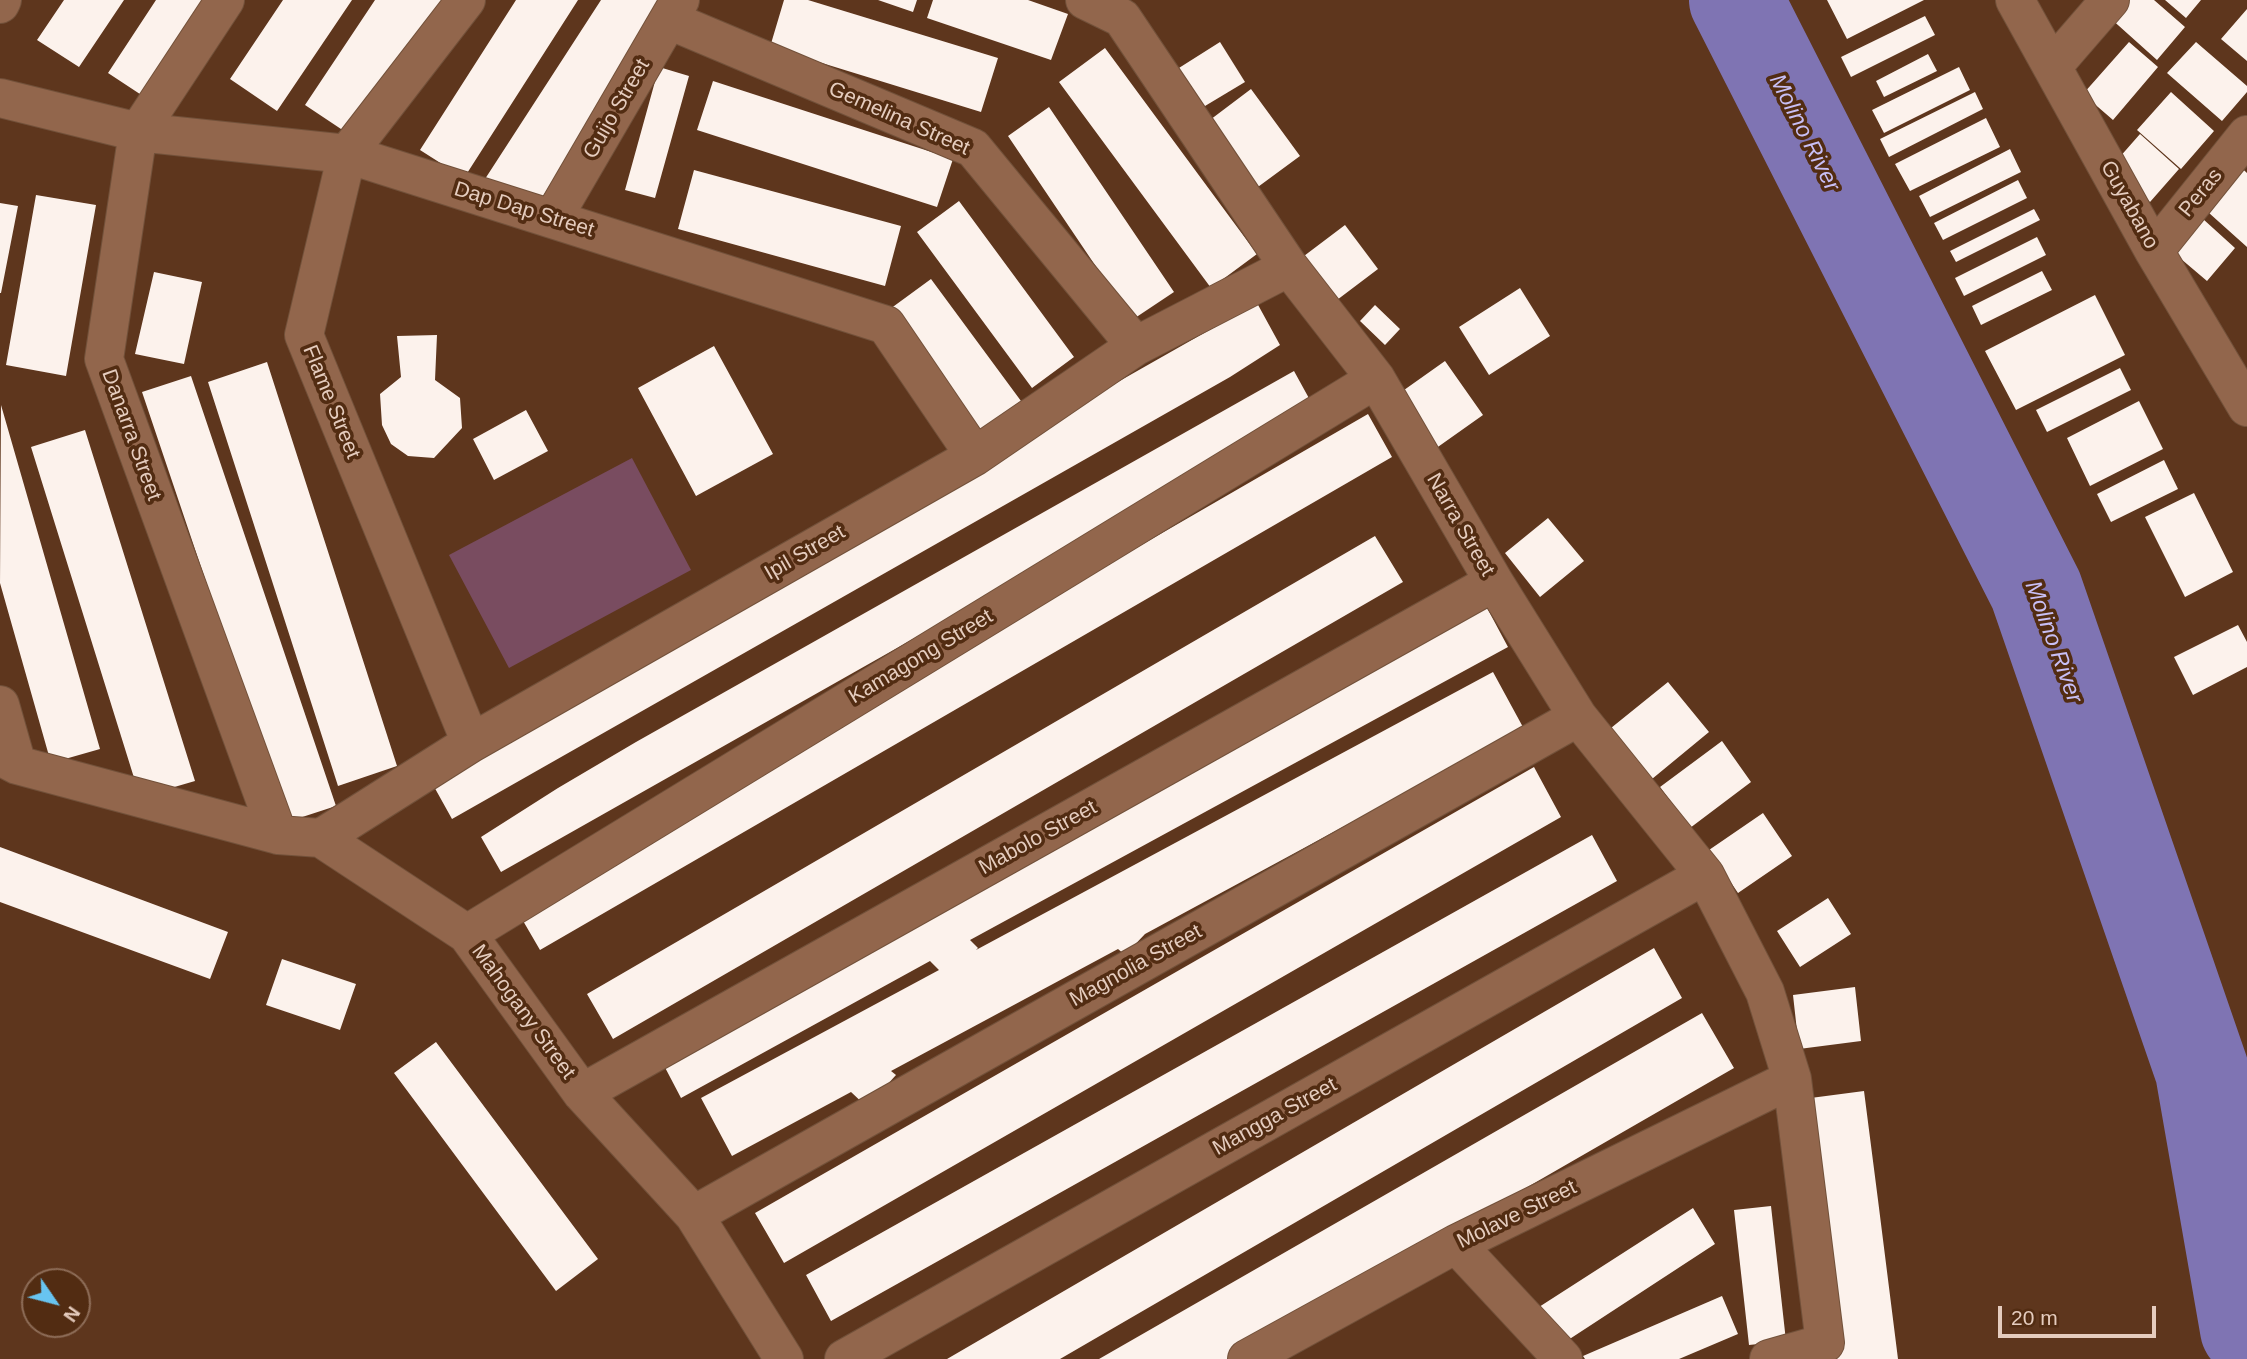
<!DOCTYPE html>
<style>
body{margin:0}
#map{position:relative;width:2247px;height:1359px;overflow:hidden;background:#5e361d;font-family:Helvetica,sans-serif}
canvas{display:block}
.north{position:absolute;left:21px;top:1268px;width:70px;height:70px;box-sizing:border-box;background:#522c12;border:2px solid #8d6c57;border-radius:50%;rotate:125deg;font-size:19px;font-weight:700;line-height:28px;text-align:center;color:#e5ccbe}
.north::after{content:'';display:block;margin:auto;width:24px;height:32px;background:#68c4f0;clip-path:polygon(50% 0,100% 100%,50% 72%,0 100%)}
.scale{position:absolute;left:1998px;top:1306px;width:158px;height:32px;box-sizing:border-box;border:4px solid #e5ccbe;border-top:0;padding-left:9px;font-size:21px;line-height:24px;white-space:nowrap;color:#e5ccbe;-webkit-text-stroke:5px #522c12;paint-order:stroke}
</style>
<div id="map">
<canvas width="2247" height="1359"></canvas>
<div class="north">N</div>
<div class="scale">20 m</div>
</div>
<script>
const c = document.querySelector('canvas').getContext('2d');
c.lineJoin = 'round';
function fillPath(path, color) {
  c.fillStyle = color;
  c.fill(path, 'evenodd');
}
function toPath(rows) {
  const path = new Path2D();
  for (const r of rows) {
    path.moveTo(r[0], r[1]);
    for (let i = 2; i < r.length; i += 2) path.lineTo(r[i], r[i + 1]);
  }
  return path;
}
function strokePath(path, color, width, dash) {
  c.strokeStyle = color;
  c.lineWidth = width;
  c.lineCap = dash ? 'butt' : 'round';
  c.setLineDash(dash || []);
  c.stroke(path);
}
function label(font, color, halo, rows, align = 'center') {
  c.font = font + ' Helvetica,sans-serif';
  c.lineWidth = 7;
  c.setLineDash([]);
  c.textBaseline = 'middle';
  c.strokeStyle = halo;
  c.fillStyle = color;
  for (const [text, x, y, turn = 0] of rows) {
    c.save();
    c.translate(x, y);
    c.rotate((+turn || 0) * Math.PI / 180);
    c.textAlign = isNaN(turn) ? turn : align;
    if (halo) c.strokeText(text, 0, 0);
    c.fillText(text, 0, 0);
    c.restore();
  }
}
fillPath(toPath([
 [632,458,691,570,509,668,449,555]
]), '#794c60');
strokePath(toPath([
 [1736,0,2036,590,2202,1071,2247,1329]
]), '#7f74b3', 94);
fillPath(toPath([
 [64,0,124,0,79,67,37,40],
 [156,0,216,0,149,100,108,73],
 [283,0,352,0,277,111,230,79],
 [375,0,448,0,356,139,305,105],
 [516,0,578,0,464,178,420,150],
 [601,0,670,0,534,210,485,179],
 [784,0,808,0,998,58,981,112,770,47],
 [878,0,917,0,913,12],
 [933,0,1028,0,1068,14,1051,60,927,18],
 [1827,0,1924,0,1847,39],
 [2123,0,2154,0,2185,27,2157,60,2109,17],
 [2165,0,2201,0,2186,18],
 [2247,9,2247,61,2221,39],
 [1925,16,1935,35,1851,77,1841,57],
 [1220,42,1245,82,1195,112,1171,73],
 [2129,42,2158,67,2113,120,2083,94],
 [2196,42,2247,86,2247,92,2222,121,2167,73],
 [1105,48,1257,254,1211,288,1059,82],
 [1928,54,1937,71,1884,97,1876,81],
 [659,67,689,76,655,198,625,190],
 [1959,67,1970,90,1884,133,1872,110],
 [713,81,953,159,937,207,697,130],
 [1251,89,1300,156,1247,195,1198,129],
 [1975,92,1983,109,1889,157,1880,139],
 [2171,92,2214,131,2181,169,2137,130],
 [1049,107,1174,292,1132,320,1008,136],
 [1986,118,2000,147,1910,191,1895,164],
 [2140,134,2179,169,2150,202,2111,167],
 [2010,149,2021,172,1930,217,1919,196],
 [2235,162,2247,173,2247,247,2199,204],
 [694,170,901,226,885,286,678,229],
 [2018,180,2027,198,1943,240,1934,223],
 [36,195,96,205,66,376,6,365],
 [959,201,1074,357,1032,388,917,232],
 [0,203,18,206,1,293,0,293],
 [2034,209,2040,220,1956,262,1950,251],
 [2203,219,2235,248,2207,281,2174,253],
 [1345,225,1378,269,1333,303,1300,259],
 [2037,237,2046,255,1964,296,1955,278],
 [2042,271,2052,290,1981,325,1972,306],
 [154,272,202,282,184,364,135,354],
 [931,279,1021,401,980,430,890,309],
 [1520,288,1550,336,1489,375,1459,327],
 [2095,295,2125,355,2016,410,1985,351],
 [1257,303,1280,345,1230,377,452,819,427,774],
 [1375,305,1400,329,1385,345,1360,321],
 [437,335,435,380,460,398,462,428,434,458,408,456,391,444,382,425,380,394,401,377,397,336],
 [714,346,773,454,696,496,638,388],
 [1445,361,1483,415,1435,449,1397,395],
 [267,362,397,766,338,786,208,382],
 [2120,368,2131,390,2047,432,2036,410],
 [1294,371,1316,411,501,872,481,837,558,788,636,742],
 [191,376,336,806,287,822,142,392],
 [2139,401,2163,449,2090,486,2067,438],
 [1,405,100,749,51,763,0,583],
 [526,410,548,451,494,480,473,439],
 [1368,414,1392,457,540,950,515,907],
 [85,430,195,781,140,797,31,447],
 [2164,460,2178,489,2111,522,2097,494],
 [2194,493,2233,572,2185,597,2145,517],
 [1548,518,1584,561,1540,597,1505,553],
 [1375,536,1403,582,613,1039,587,994],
 [1486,606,1508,647,970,940,978,948,976,950,1493,672,1524,729,1145,934,1125,955,1118,949,891,1071,896,1075,867,1107,851,1092,732,1156,701,1098,939,970,930,961,681,1098,659,1056],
 [2238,625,2247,642,2247,667,2193,695,2174,657],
 [1668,682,1709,732,1652,779,1611,728],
 [1722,741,1751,782,1690,828,1660,787],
 [1534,767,1561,817,784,1263,755,1213],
 [1763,813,1792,856,1738,893,1709,850],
 [1592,835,1617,881,831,1321,806,1275],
 [0,847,228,932,210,979,0,902],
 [1828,898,1851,934,1800,967,1777,931],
 [1654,948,1682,998,1060,1359,947,1359],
 [282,959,356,984,340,1030,266,1005],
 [1855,987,1861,1041,1799,1049,1793,995],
 [1702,1013,1734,1068,1255,1344,1228,1359,1099,1359],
 [436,1042,598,1259,556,1291,394,1073],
 [1864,1091,1878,1200,1898,1359,1837,1359,1803,1099],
 [1771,1206,1786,1341,1749,1345,1734,1210],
 [1693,1208,1715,1244,1562,1344,1539,1307],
 [1722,1296,1738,1334,1679,1359,1585,1359,1583,1356]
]), '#fcf2ec');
const street = toPath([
 [225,0,138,132,104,359,278,835],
 [466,0,347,154,304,335,471,743],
 [1085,0,1122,18,1289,267,1376,379,1494,582,1578,717,1705,875,1765,992,1792,1079,1825,1343,1769,1359],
 [2015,0,2154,251,2247,407],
 [0,4,2,0],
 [669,20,973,148,1136,346],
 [2052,67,2110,0],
 [0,98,138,132,347,154,886,325,975,456],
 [553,218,680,0],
 [2154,251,2247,135],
 [0,705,17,765],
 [0,756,17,765,278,835,321,838,467,934,582,1093,694,1215,784,1359],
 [321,838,471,743,975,456,1136,346,1289,267],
 [467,934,1376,379],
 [582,1093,1494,582],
 [694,1215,1578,717],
 [1456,1244,1563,1359],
 [844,1359,1705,875],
 [1247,1359,1456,1244,1792,1079]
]);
strokePath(street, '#72513a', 40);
strokePath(street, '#92664c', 38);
label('21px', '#e5ccbe', '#522c12', [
 ["Guijo Street",617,109,-60],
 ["Gemelina Street",899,119,24],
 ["Peras",2201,193,-51],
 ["Guyabano",2129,205,61],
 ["Dap Dap Street",524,210,17],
 ["Flame Street",331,402,68],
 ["Danarra Street",131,435,70],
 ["Narra Street",1460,525,60],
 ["Ipil Street",805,553,-30],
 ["Kamagong Street",921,657,-31],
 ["Mabolo Street",1038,838,-29],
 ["Magnolia Street",1136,966,-29],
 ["Mahogany Street",523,1012,54],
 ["Mangga Street",1275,1117,-29],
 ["Molave Street",1517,1215,-26]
]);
label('italic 23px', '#c8bff5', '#522c12', [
 ["Molino River",1804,133,63],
 ["Molino River",2053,642,70]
]);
</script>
